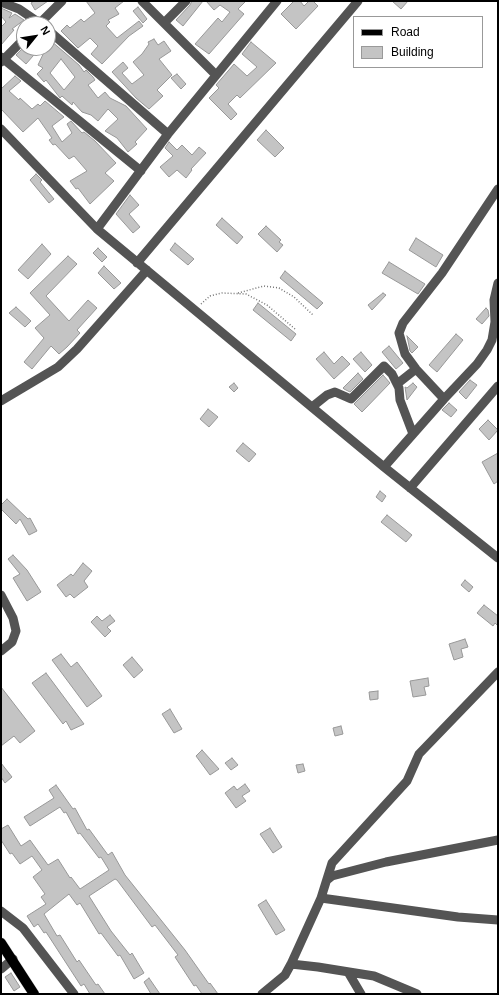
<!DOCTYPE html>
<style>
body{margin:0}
#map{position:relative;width:499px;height:995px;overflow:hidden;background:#fff;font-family:Arial,sans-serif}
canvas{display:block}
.frame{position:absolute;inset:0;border:2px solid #000;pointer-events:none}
.legend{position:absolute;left:353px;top:16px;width:130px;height:52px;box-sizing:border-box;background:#fff;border:1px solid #999;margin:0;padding:5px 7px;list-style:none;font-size:12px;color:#000}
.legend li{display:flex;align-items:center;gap:8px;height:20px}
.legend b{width:20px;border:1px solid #999}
.north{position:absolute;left:16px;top:16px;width:40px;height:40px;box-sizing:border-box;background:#fff;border:1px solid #999;border-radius:50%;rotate:60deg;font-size:11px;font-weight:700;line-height:16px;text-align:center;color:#000}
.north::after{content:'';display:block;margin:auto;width:14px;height:18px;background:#000;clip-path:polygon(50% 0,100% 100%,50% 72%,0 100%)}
</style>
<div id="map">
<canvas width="499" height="995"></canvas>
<div class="frame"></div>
<ul class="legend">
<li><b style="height:5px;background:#000"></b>Road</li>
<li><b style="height:11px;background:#c4c4c4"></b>Building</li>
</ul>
<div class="north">N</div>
</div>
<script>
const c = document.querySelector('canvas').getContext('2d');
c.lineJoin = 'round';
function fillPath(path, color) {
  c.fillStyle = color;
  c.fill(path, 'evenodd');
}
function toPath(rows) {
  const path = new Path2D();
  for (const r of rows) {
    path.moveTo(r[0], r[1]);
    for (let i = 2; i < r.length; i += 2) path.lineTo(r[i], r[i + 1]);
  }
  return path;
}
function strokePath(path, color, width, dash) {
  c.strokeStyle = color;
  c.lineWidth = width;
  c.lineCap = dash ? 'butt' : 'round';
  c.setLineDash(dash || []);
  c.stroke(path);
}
const building = toPath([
 [34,1,48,1,35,10,31,3,34,1],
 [86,1,124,1,115,8,119,14,108,20,110,22,106,26,117,38,139,21,143,26,129,36,102,64,91,54,98,46,90,38,78,48,61,31,67,25,70,28,81,19,84,22,95,13,86,1],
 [192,1,203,1,183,26,176,20,190,5,192,1],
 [206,1,246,1,238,9,244,14,209,54,195,44,218,18,222,22,230,12,220,5,214,10,206,1],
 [294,1,300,1,304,6,309,1,313,1,318,6,296,29,281,14,294,1],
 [392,1,408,1,401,9,392,1],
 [138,7,147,19,143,23,133,11,138,7],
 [1,8,12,13,9,18,15,14,24,20,12,29,14,30,1,45,1,27,6,22,1,16,1,8],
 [154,39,158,45,164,41,171,51,159,59,172,75,157,90,163,96,149,109,136,98,112,72,123,62,128,68,122,73,132,84,144,75,133,62,142,54,149,44,148,42,154,39],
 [50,40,79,65,84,72,86,70,93,77,95,80,88,85,98,98,105,92,110,98,126,106,147,129,135,142,137,144,128,152,117,138,105,131,118,119,108,109,98,121,91,115,82,112,73,102,72,105,62,96,60,98,46,80,44,82,37,74,43,68,38,65,46,48,48,48,50,40],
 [61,59,75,77,64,90,50,73,61,59],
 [251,42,276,63,240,98,237,95,228,104,237,114,231,120,209,98,219,88,216,85,234,64,247,76,257,67,242,54,251,42],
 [24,47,24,48,40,48,26,64,16,55,24,47],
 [177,74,186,84,181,89,171,78,177,74],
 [15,76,21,81,9,91,19,100,20,98,32,109,38,104,40,106,45,101,64,117,52,126,62,142,72,133,67,124,71,121,82,133,84,132,95,141,116,163,105,173,114,181,90,204,78,188,76,189,70,181,87,171,74,156,69,159,55,144,53,145,49,140,52,138,38,118,23,132,1,109,1,89,15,76],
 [266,130,284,148,275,157,257,140,266,130],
 [169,142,177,150,182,145,192,155,199,147,206,153,191,169,192,170,186,178,177,170,169,177,160,167,173,156,165,148,169,142],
 [36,174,42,180,40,182,54,199,49,203,30,180,36,174],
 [130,195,139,205,129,214,140,227,133,233,116,214,130,195],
 [222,218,243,237,237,244,216,225,222,218],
 [266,226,281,240,279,242,283,245,277,252,258,234,266,226],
 [416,238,443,255,436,267,409,250,416,238],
 [175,243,194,259,188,265,170,250,175,243],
 [42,244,51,254,28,279,18,270,42,244],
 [98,248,107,257,102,262,93,253,98,248],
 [68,256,77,264,46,296,69,321,88,300,97,308,77,330,80,333,67,347,59,354,51,346,32,369,24,362,44,338,35,328,50,315,30,293,68,256],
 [389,262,425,284,418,294,382,273,389,262],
 [104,266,121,283,114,289,98,273,104,266],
 [285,271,323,303,317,309,280,278,285,271],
 [383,293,386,295,372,310,368,305,383,293],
 [258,303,296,334,291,341,253,310,258,303],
 [16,307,31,321,25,327,9,313,16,307],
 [486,308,488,310,489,316,482,324,476,319,486,308],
 [456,334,463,340,437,372,429,365,456,334],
 [407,336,418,347,412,353,410,351,407,336],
 [389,346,403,363,396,369,382,352,389,346],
 [324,352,334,364,342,356,350,364,334,379,316,359,324,352],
 [361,352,372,365,365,372,353,359,361,352],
 [358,373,363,379,350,392,344,389,343,388,358,373],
 [383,375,390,383,362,412,354,404,383,375],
 [470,380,477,385,466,399,459,392,470,380],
 [234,383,238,388,234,392,229,387,234,383],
 [413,383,417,387,407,400,405,387,407,388,413,383],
 [449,403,457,410,451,417,442,410,449,403],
 [208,409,218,417,209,427,200,419,208,409],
 [488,420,498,430,489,440,479,429,488,420],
 [243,443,256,454,249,462,236,451,243,443],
 [498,453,498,481,494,484,482,462,498,453],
 [380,491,386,496,382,502,376,497,380,491],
 [7,499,28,519,30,518,37,531,29,535,20,519,16,524,1,509,1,505,7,499],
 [387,515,412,535,406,542,381,522,387,515],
 [13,555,27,570,41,592,27,601,13,578,20,574,8,559,13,555],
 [83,563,92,571,84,581,88,587,74,598,70,594,66,597,57,585,71,574,73,576,83,563],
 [465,580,473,587,469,592,461,585,465,580],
 [484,605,498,616,498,626,495,623,493,626,477,613,484,605],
 [110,615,115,621,107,627,111,631,105,637,91,622,97,616,102,621,110,615],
 [465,639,468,647,461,649,463,657,454,660,449,644,465,639],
 [61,654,71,667,77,662,102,696,87,707,52,660,61,654],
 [132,657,143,670,134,678,123,665,132,657],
 [46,673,84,724,71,730,66,721,63,724,32,683,46,673],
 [428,678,429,686,424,687,426,695,413,697,410,681,428,678],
 [1,687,35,731,20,743,14,736,1,746,1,687],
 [378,691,378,699,370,700,369,692,378,691],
 [170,709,182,729,174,733,162,714,170,709],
 [341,726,343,734,335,736,333,728,341,726],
 [202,750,219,769,210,775,196,756,202,750],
 [232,758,238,765,231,770,225,763,232,758],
 [1,763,12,777,5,783,1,777,1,763],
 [303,764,305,771,298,773,296,765,303,764],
 [245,784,250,791,242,796,246,801,236,808,225,793,234,786,237,790,245,784],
 [56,785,73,809,75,808,87,830,89,829,108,855,112,852,125,875,185,950,209,984,210,983,218,994,202,994,196,985,194,986,175,957,178,955,155,925,152,927,117,880,115,879,89,896,111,931,130,955,132,953,144,973,134,979,120,955,118,956,101,933,99,934,80,903,77,905,69,894,44,914,57,936,60,935,77,962,79,960,96,985,98,984,105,994,90,994,84,984,81,986,46,932,44,933,38,924,34,927,27,916,46,904,41,897,45,894,33,877,42,870,32,856,20,864,12,853,10,854,1,840,1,829,8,825,21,846,30,840,48,865,58,859,70,878,71,877,80,889,109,870,101,857,99,858,80,833,78,834,66,812,64,813,60,807,30,826,24,817,54,798,49,790,56,785],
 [270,828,282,847,273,853,260,834,270,828],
 [266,900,285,930,276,935,258,905,266,900],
 [11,973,20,987,14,991,5,977,11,973],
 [149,978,160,994,151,994,144,982,149,978]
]);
fillPath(building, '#c4c4c4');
strokePath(building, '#989898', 1);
const major = toPath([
 [1,943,34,994]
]);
strokePath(major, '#dbdbdb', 11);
strokePath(toPath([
 [238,293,264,286,279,288,294,297,313,315],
 [201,304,210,296,222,293,246,294,267,305,295,329]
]), '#767676', 1.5, [1, 2]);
strokePath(toPath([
 [142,1,216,75],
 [1,2,19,9,41,24],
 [164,23,186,1],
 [39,24,62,1],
 [48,30,168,134],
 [1,57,141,171],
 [1,62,24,39],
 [1,129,97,229,384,467,498,558],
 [97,229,168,134,277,1],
 [137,263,358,1],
 [397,384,416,369],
 [444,399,416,369,405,354,399,333,403,323,442,273,498,189],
 [1,401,58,367,77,349,147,270],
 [312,407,327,395,335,392,351,399,384,366,392,374,399,388,400,400,413,434],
 [384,467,444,399,477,364,487,350,492,340,495,322,494,300,498,283],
 [410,488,498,386],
 [1,595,13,618,16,631,12,642,1,651],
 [327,880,332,876,386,862,498,840],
 [321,898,458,917,498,920],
 [1,911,23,928,74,994],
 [291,964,318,967,374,976,417,994],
 [1,969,13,959],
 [348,972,361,994],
 [262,994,285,975,291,964,321,898,332,863,407,781,419,754,498,672]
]), '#545454', 9);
strokePath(major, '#000', 10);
</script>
